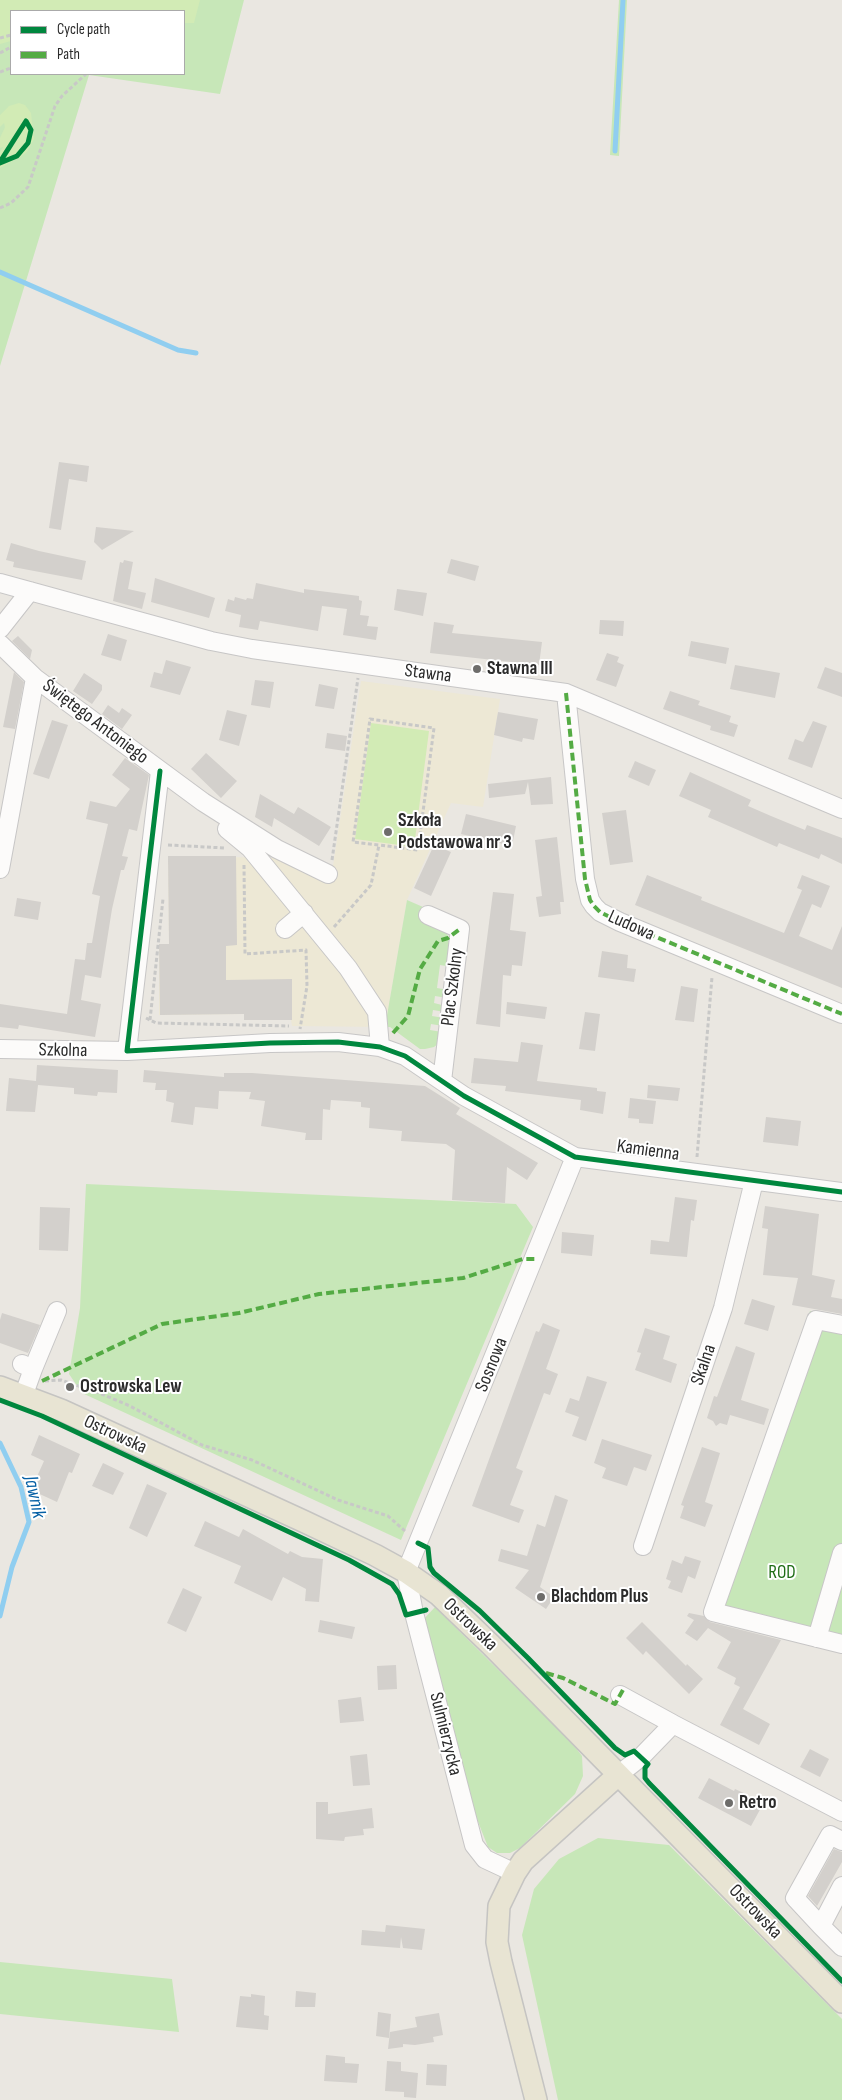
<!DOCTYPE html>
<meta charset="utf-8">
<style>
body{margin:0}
#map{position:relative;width:842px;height:2100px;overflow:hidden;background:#eae7e1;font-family:"Sofia Sans Condensed",sans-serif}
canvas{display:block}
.legend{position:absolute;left:10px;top:10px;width:175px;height:65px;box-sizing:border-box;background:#fff;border:1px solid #aaa;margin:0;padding:6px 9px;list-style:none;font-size:15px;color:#2b2b2b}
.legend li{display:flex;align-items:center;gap:10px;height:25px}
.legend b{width:25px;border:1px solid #aaa}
</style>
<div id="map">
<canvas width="842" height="2100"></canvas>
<ul class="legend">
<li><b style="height:6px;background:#00873e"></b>Cycle path</li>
<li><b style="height:6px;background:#54ab44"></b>Path</li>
</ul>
</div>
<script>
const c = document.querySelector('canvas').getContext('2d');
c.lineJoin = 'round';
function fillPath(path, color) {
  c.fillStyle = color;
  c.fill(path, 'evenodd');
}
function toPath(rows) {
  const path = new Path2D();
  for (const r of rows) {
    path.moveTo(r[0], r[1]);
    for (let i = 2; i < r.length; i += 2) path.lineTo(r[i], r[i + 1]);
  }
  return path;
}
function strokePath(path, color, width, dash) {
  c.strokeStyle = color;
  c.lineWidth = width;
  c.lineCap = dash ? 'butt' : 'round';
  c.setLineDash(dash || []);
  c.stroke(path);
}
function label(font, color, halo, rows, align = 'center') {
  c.font = font + ' "Sofia Sans Condensed",sans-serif';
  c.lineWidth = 4;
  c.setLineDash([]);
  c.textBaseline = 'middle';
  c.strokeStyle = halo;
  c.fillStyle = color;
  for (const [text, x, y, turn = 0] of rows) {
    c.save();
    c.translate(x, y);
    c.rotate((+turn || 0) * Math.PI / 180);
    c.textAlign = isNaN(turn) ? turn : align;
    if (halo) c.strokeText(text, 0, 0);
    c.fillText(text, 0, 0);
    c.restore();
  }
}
fillPath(toPath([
 [361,681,500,699,483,807,451,803,407,900,385,1027,292,1026,291,1020,244,1014,159,1015,159,944,169,944,168,856,279,858,327,881,333,866]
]), '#ede8d5');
fillPath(toPath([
 [0,0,244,0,220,94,89,75,0,366],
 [11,11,184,11,184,74,11,74],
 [619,0,627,0,619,156,610,155],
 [407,900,423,907,420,916,446,928,449,943,452,967,440,965,437,988,448,990,447,998,435,996,434,1003,446,1006,445,1012,433,1010,432,1016,444,1018,443,1026,431,1024,430,1030,442,1032,439,1043,434,1047,425,1049,420,1049,390,1027,385,1027],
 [86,1184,516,1204,533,1227,401,1540,82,1393,69,1374,80,1308],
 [810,1311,842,1318,842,1652,704,1615],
 [435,1607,572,1743,582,1756,583,1776,575,1794,520,1848,510,1853,497,1853,488,1847,473,1809,423,1620],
 [598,1838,669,1845,842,2019,842,2100,558,2100,522,1935,534,1889,559,1859],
 [0,1962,172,1979,179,2032,0,2014]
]), '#c7e7b8');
fillPath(toPath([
 [0,0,200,0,194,23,184,23,184,11,11,11,11,41,0,44],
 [19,103,25,105,31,113,34,139,27,152,20,157,0,168,0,152,3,147,0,148,0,138,5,127,4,123,0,127,0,115,9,106],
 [371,723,429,731,414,847,355,839]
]), '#d2ebb5');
strokePath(toPath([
 [615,151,623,0],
 [0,272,178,350,196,353],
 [0,1443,21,1487,29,1522,12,1567,0,1616]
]), '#90cef0', 5);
fillPath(toPath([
 [59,462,89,466,87,482,69,479,61,530,49,528],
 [96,527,134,531,102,550,94,542],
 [11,543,39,551,86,561,82,580,13,567,14,562,6,560],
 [451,559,479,566,475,581,447,573],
 [124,560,133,562,128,589,146,593,142,609,113,601,120,562,123,563],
 [155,578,215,598,209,618,151,602],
 [256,583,304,593,304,589,359,596,359,600,362,601,360,615,369,616,367,626,378,627,376,640,343,635,347,609,322,606,318,631,260,621,258,630,239,627,241,615,225,611,228,599,234,601,235,597,246,600,247,598,253,599],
 [397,589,427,593,423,616,394,610],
 [600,620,624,621,623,636,599,634],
 [434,622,454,625,452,633,542,642,539,665,430,653],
 [108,634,127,640,121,661,101,655],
 [18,636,32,650,30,659,12,641],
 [691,641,729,648,726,664,688,656],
 [607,653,619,657,617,662,624,665,616,687,596,680],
 [166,660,191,667,180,695,150,687,154,672,162,674],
 [735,665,780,673,775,698,730,689],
 [825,667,842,673,842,697,817,688],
 [14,672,24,682,15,729,3,727],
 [84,673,102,685,102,690,92,704,73,691],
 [255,680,274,682,270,708,251,705],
 [319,684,338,688,334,709,315,706],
 [670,691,700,701,698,705,731,716,729,722,738,725,734,737,710,730,711,726,663,709],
 [108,705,119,713,122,708,132,715,122,729,102,714],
 [227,710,247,715,239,746,219,740],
 [498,712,538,719,534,740,523,738,522,742,494,735],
 [52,720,68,725,49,779,33,774],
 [813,721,827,726,812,768,788,759,795,739,803,742],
 [327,733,347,736,345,751,325,748],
 [206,753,237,781,221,798,191,769],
 [125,758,149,775,137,831,129,829,122,856,128,857,124,870,121,870,112,909,101,978,85,975,81,1000,101,1004,95,1037,19,1025,18,1029,0,1027,0,1004,67,1014,75,959,85,960,87,943,92,943,100,896,92,894,108,824,86,819,90,801,116,807,130,789,112,775],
 [635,761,656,770,649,786,628,777],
 [690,772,751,800,748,806,771,816,805,830,807,825,842,838,842,864,821,854,819,859,779,843,777,847,708,817,711,810,679,796],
 [551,777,553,804,531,805,528,782,525,794,489,798,488,784],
 [260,794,294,814,298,807,331,827,319,846,274,818,272,827,255,817],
 [626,810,633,862,610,865,602,813],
 [466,814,516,826,512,846,461,834],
 [557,837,564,902,560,902,561,914,539,917,536,897,542,896,535,840],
 [434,845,451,852,431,896,414,888],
 [168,856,236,856,237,945,226,946,226,980,292,979,292,1020,244,1020,244,1014,160,1015,159,944,169,944],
 [647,875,702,897,701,900,784,933,802,890,797,888,802,875,830,886,821,908,812,904,799,936,832,950,842,926,842,988,635,905],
 [493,892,514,894,510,930,526,932,522,966,512,965,511,976,503,975,500,1027,476,1024],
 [17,898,41,902,38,920,14,916],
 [602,951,628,955,627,968,636,969,634,982,598,977],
 [681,986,698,989,694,1022,675,1020],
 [507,1002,547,1007,545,1019,506,1014],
 [585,1012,600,1014,595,1051,579,1049],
 [521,1042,543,1045,537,1081,597,1088,597,1091,606,1092,603,1114,580,1110,581,1100,505,1091,506,1086,471,1083,474,1058,518,1062],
 [37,1065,118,1070,117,1093,98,1092,97,1096,74,1094,74,1088,38,1085,35,1112,6,1111,9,1078,36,1081],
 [144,1070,224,1077,224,1073,252,1073,425,1086,460,1108,456,1114,538,1163,527,1180,507,1167,505,1203,452,1200,455,1150,446,1144,401,1141,402,1131,369,1128,370,1108,361,1107,361,1102,331,1100,330,1110,323,1109,322,1140,305,1140,306,1133,261,1126,265,1101,249,1099,251,1092,219,1091,218,1109,195,1107,193,1125,171,1122,174,1103,166,1101,167,1090,155,1090,156,1083,143,1082],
 [648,1085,680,1088,678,1101,647,1098],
 [630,1098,656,1101,653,1124,639,1123,639,1119,628,1118],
 [766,1117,801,1121,798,1146,763,1142],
 [675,1197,697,1200,694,1221,691,1220,687,1257,650,1254,651,1240,669,1242],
 [765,1206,819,1214,812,1275,835,1280,831,1297,842,1299,842,1314,792,1305,798,1278,763,1275,768,1229,762,1228],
 [40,1207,70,1208,68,1251,39,1250],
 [562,1232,594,1235,592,1256,561,1253],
 [752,1299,775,1306,768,1331,744,1324],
 [2,1313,40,1325,28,1353,0,1343,0,1320],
 [543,1323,560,1330,546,1369,558,1374,550,1395,544,1393,516,1468,523,1471,510,1505,524,1510,519,1523,472,1506,536,1331,539,1332],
 [645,1328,670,1336,663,1359,677,1364,671,1383,635,1370,641,1353,637,1352],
 [736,1346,755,1353,741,1400,769,1409,764,1425,730,1415,727,1425,720,1423,716,1426,713,1421,707,1418,714,1396,717,1397],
 [587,1376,607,1382,586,1441,572,1436,579,1417,565,1412,570,1398,579,1401],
 [39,1435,80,1454,72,1473,69,1472,57,1502,31,1490,44,1461,31,1455],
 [602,1439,652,1455,646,1471,634,1467,627,1486,602,1478,606,1468,594,1463],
 [702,1447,720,1453,705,1502,713,1505,705,1527,680,1518,684,1506,681,1505],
 [103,1463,124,1473,113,1495,92,1486],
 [147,1484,167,1493,147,1537,129,1528],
 [555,1495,568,1500,540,1587,554,1597,546,1609,515,1588,529,1570,498,1561,501,1549,527,1556,537,1524,545,1527],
 [205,1521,239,1537,243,1529,288,1554,290,1551,302,1557,323,1559,319,1602,305,1601,306,1589,283,1577,272,1601,234,1583,241,1566,194,1546],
 [685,1556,701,1561,695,1579,688,1576,682,1593,668,1588,671,1581,666,1579,672,1560,682,1564],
 [183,1588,202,1597,186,1632,167,1623],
 [689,1613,704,1616,710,1622,781,1640,743,1709,770,1724,759,1745,720,1725,740,1687,734,1684,736,1678,717,1668,731,1642,708,1628,697,1641,685,1633,694,1620,687,1616],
 [320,1620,355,1627,352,1639,318,1632],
 [642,1622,686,1666,687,1664,703,1679,689,1694,646,1651,643,1655,626,1638],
 [396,1665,397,1689,378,1690,377,1666],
 [361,1697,364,1721,340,1723,338,1700],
 [810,1749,829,1759,820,1777,800,1767],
 [367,1754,370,1785,353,1786,350,1756],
 [709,1778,734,1791,735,1789,746,1794,744,1797,762,1806,751,1826,698,1798],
 [316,1802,328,1802,328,1814,372,1808,374,1828,363,1829,364,1835,345,1837,344,1841,316,1839],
 [834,1849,842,1852,842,1862,817,1906,808,1896],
 [386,1925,425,1929,422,1950,403,1948,401,1937,400,1948,361,1945,362,1930,385,1932],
 [296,1991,316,1993,315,2007,295,2007],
 [251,1994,265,1996,264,2015,269,2016,268,2030,236,2027,240,1996,251,1997],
 [378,2012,391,2014,389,2038,376,2036],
 [439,2013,443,2035,433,2037,434,2042,415,2045,403,2044,403,2047,388,2049,390,2032,417,2027,415,2017],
 [326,2055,345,2057,345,2063,359,2064,357,2083,324,2081],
 [387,2061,401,2062,401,2071,418,2073,416,2098,404,2097,404,2092,385,2091],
 [427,2064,447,2065,446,2086,426,2085]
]), '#d3d0cc');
const minor = toPath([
 [0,583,211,641,252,649,566,693,842,809],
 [0,629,30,591],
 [0,644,35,678,203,802,277,849,328,874],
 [566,693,585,879,590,900,594,906,600,912,620,922,842,1014],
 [160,771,127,1051,270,1043,338,1042,380,1047,405,1056,464,1096,575,1157,842,1192],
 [227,829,250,848,348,968,377,1012,380,1047],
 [0,869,35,678],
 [428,915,460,929,442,1081],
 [285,929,304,913],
 [0,1049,127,1051],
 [842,1325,816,1320,713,1612,842,1644],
 [22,1364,33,1369,24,1394],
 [33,1369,57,1311],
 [643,1546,723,1308,754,1181],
 [817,1638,842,1553],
 [620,1695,673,1724],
 [618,1775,641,1757,673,1724,842,1812],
 [515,1873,485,1859,474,1845,414,1613,406,1572,575,1157],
 [842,1886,821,1926,842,1947],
 [821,1926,795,1898,830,1835,842,1841]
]);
const major = toPath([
 [0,1387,61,1410,303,1521,375,1555,406,1572,439,1595,491,1645,842,2002],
 [536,2100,501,1962,497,1942,499,1906,515,1873,523,1861,618,1775]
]);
strokePath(minor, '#c7c6c6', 20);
strokePath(major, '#c5c4c2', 24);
strokePath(toPath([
 [0,38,11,35],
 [0,53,11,47],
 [0,72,11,68],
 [0,208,11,203,28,187,55,106,62,96,86,74],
 [168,845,225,848],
 [332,860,358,678],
 [244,865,245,954,306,950,307,986,300,1029],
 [334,927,371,885,379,845,353,842,370,719,434,728,418,850,379,845],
 [146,1018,156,1023,289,1026],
 [150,1020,163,899],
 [697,1157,712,977],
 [45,1381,61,1380,99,1393,130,1406,202,1445,252,1460,338,1500,388,1516,405,1531]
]), '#c8c8c7', 3, [4, 2.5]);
strokePath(minor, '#fcfbfa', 18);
strokePath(major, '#e8e4d3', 21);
strokePath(toPath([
 [566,693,585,879,590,900,594,906,600,912,620,922,842,1014],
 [393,1033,408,1016,420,969,438,941,448,938,460,929],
 [42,1381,162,1324,239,1313,319,1294,463,1278,523,1259,535,1259],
 [546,1673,563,1678,615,1704,624,1688]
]), '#54ab44', 4, [8, 4]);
strokePath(toPath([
 [0,162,26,121,31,130,28,143,17,156,0,163],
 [160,771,127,1051,270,1043,338,1042,380,1047,405,1056,464,1096,575,1157,842,1192],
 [0,1400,42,1416,349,1560,392,1584,399,1594,406,1615,426,1610],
 [418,1543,428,1548,430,1567,434,1573,480,1611,528,1658,615,1748,625,1755,634,1751,648,1764,645,1768,645,1778,649,1783,842,1981]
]), '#00873e', 5);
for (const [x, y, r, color] of [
 [477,669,5,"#6e6d6b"],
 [388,832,5,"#6e6d6b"],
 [70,1387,5,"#6e6d6b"],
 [541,1597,5,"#6e6d6b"],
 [729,1803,5,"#6e6d6b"]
]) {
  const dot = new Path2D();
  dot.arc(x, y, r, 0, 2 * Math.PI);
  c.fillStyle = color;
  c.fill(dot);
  strokePath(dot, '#fff', 2);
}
label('bold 19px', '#2b2b2b', '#fff', [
 ["Stawna III",487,669],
 ["Szkoła",398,821],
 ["Podstawowa nr 3",398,843],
 ["Ostrowska Lew",80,1387],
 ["Blachdom Plus",551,1597],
 ["Retro",739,1803]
], 'left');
label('19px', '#2b2b2b', '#fff', [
 ["Stawna",428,674,7],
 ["Świętego Antoniego",95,722,37],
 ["Ludowa",631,926,24],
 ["Plac Szkolny",453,987,-83],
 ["Szkolna",63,1051,1],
 ["Kamienna",648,1151,8],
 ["Sosnowa",492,1365,-68],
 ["Skalna",704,1365,-71],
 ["Ostrowska",115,1435,25],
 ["Ostrowska",470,1625,44],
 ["Sulmierzycka",445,1734,76],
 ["Ostrowska",755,1912,46]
]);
label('19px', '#206d16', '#fff', [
 ["ROD",782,1573]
]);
label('italic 20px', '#0660a5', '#fff', [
 ["Jawnik",34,1497,78]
]);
</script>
